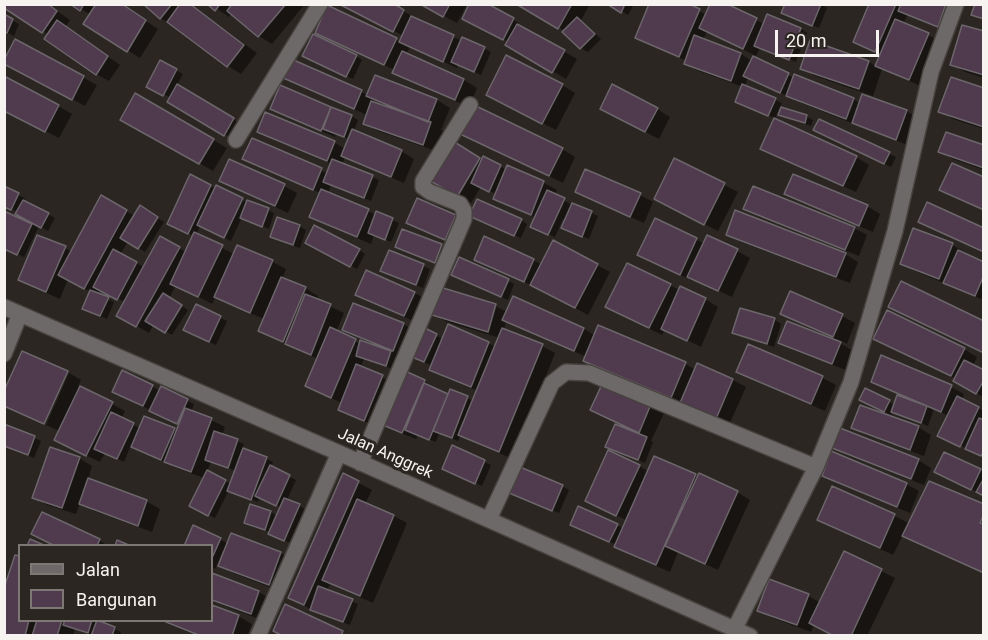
<!DOCTYPE html>
<style>
body{margin:0}
#map{position:relative;width:988px;height:640px;overflow:hidden;background:#2b2622;font-family:Roboto,sans-serif}
canvas{display:block}
.frame{position:absolute;inset:0;border:6px solid #f7f3f0;pointer-events:none}
.legend{position:absolute;left:18px;top:544px;width:195px;height:78px;box-sizing:border-box;background:#2b2622;border:2px solid #7d7874;margin:0;padding:8px 10px;list-style:none;font-size:18px;color:#f7f3f0}
.legend li{display:flex;align-items:center;gap:12px;height:30px}
.legend b{width:30px;border:2px solid #7d7874}
.scale{position:absolute;left:775px;top:30px;width:104px;height:27px;box-sizing:border-box;border:3px solid #f7f3f0;border-top:0;padding-left:8px;font-size:18px;line-height:21px;white-space:nowrap;color:#f7f3f0;-webkit-text-stroke:4px #2b2622;paint-order:stroke}
</style>
<div id="map">
<canvas width="988" height="640"></canvas>
<div class="frame"></div>
<ul class="legend">
<li><b style="height:8px;background:#6c6968"></b>Jalan</li>
<li><b style="height:16px;background:#4f3a4e"></b>Bangunan</li>
</ul>
<div class="scale">20 m</div>
</div>
<script>
const c = document.querySelector('canvas').getContext('2d');
c.lineJoin = 'round';
function fillPath(path, color) {
  c.fillStyle = color;
  c.fill(path, 'evenodd');
}
function toPath(rows) {
  const path = new Path2D();
  for (const r of rows) {
    path.moveTo(r[0], r[1]);
    for (let i = 2; i < r.length; i += 2) path.lineTo(r[i], r[i + 1]);
  }
  return path;
}
function strokePath(path, color, width, dash) {
  c.strokeStyle = color;
  c.lineWidth = width;
  c.lineCap = dash ? 'butt' : 'round';
  c.setLineDash(dash || []);
  c.stroke(path);
}
function label(font, color, halo, rows, align = 'center') {
  c.font = font + ' Roboto,sans-serif';
  c.lineWidth = 6;
  c.setLineDash([]);
  c.textBaseline = 'middle';
  c.strokeStyle = halo;
  c.fillStyle = color;
  for (const [text, x, y, turn = 0] of rows) {
    c.save();
    c.translate(x, y);
    c.rotate((+turn || 0) * Math.PI / 180);
    c.textAlign = isNaN(turn) ? turn : align;
    if (halo) c.strokeText(text, 0, 0);
    c.fillText(text, 0, 0);
    c.restore();
  }
}
fillPath(toPath([
 [47,4,70,20,65,27,120,65,109,81,96,74,49,35,4,6],
 [73,4,120,4,158,29,140,58,127,50,91,15],
 [145,4,189,4,257,53,241,74,228,66,168,21,167,22,160,18],
 [210,4,305,4,272,44,259,36,232,13,229,17],
 [341,4,391,4,417,19,416,20,462,41,484,48,491,52,481,75,458,64,457,68,410,46,406,55,464,80,477,88,469,107,407,80,394,72,395,70,330,40,328,7,401,42,404,36],
 [422,4,467,4,457,23],
 [484,4,519,23,509,42,464,18],
 [519,4,590,4,581,20,601,39,588,52,581,48,565,31],
 [610,4,634,4,628,15],
 [686,4,707,15,724,4,764,24,801,29,807,33,796,62,760,48,756,56,707,31,703,40,741,54,752,61,753,58,794,78,853,99,860,103,906,111,920,119,910,146,801,103,748,77,745,86,782,103,775,118,743,105,743,87,699,71,686,64,687,61,650,45,637,37],
 [786,4,821,4,827,8,819,28,790,16],
 [870,4,963,4,951,33,908,14,903,24,928,35,942,42,923,87,882,69,873,96,815,76,802,68,811,42,869,62,877,67,882,55,855,42],
 [4,16,19,24,14,36,4,31],
 [984,33,984,78,965,72,952,64],
 [16,41,97,85,85,106,18,70],
 [565,52,577,59,566,79,554,72],
 [356,56,362,60,353,79,311,59],
 [290,60,368,95,376,77,437,100,450,108,441,130,443,131,436,151,378,131,364,124,367,115,296,84,283,76],
 [374,100,386,106,373,103],
 [160,62,183,74,177,85,246,127,238,142,169,101,171,98,148,86],
 [562,85,575,93,556,130,501,102],
 [280,87,351,116,358,120,354,131,401,151,414,159,404,183,356,163,345,156,342,165,379,180,371,201,331,185,328,193,376,215,377,213,399,223,391,242,374,235,371,244,324,224,311,216,321,193,257,166,244,159,321,170,328,174,332,164,272,139,259,131,334,142,345,149,349,139,336,134,335,137,285,116,271,108],
 [984,90,984,129,953,119,940,111],
 [135,95,227,148,213,171,122,119],
 [58,106,72,114,59,138,4,110],
 [657,109,670,117,659,139,615,116],
 [780,115,806,116,813,120,811,126,787,118],
 [775,118,775,120,856,157,869,165,856,192,775,155,762,148],
 [820,120,896,157,891,167,822,134],
 [462,134,562,149,575,157,563,183,475,141],
 [453,143,482,160,483,158,507,170,508,167,544,183,557,190,555,195,570,204,598,216,589,239,569,231,566,220,563,219,555,237,539,230,536,218,508,206,495,199,496,194,481,187,471,203,431,179],
 [984,147,984,170,953,159,940,152],
 [675,160,738,192,718,231,669,206],
 [586,171,640,195,653,202,644,223,590,199,576,192],
 [191,177,216,189,217,187,248,203,268,210,274,213,269,229,242,217,231,241,200,226,196,235,234,254,238,247,273,262,286,269,282,279,305,288,318,296,317,300,344,313,336,332,361,344,362,339,344,330,403,324,419,333,421,328,443,339,488,343,496,347,500,338,447,322,433,314,495,306,507,312,514,298,584,329,596,336,685,364,696,370,733,380,746,387,729,425,685,404,598,368,585,360,587,357,517,327,506,320,504,330,542,346,555,353,513,459,473,442,461,435,458,441,439,433,436,442,418,435,416,439,393,430,380,422,378,427,353,417,339,409,342,403,320,393,306,385,318,359,273,338,260,331,264,319,229,304,216,296,212,304,176,285,169,298,188,310,172,335,154,324,149,333,118,315,125,302,101,290,98,295,114,302,107,319,91,312,91,292,68,279,60,299,33,287,19,279,65,248,72,252,102,198,135,216,140,207,164,222,145,252,128,241,120,255,144,267,160,238,186,252,194,236,175,227],
 [398,353,407,357,408,354,432,366,431,369,444,377,478,391,474,401,451,391,449,396,437,391,438,389,424,381,396,385,382,377,360,368,364,359,393,369],
 [221,180,284,186,297,193,288,213,234,188],
 [4,188,25,198,24,201,55,218,48,231,39,226,24,257,4,248,29,224,30,221,18,212,4,206],
 [786,194,867,206,880,214,873,232,799,201],
 [418,199,462,220,452,242,414,226],
 [745,209,854,228,867,235,859,256,759,216],
 [478,219,521,220,527,224,521,238],
 [656,220,705,244,737,251,750,258,732,297,694,279,693,281,653,262],
 [299,226,306,230,300,248,278,240],
 [728,234,845,254,858,262,850,283,741,242],
 [952,245,965,252,964,255,984,264,984,294,981,299,915,271,902,264],
 [313,246,359,250,365,254,357,269],
 [441,246,448,249,442,265,404,250],
 [389,252,430,269,423,288,388,274],
 [533,260,542,265,597,265,610,272,588,315,546,292,489,266],
 [367,272,415,293,428,300,418,323,370,302,357,294],
 [459,278,508,281,514,284,508,300],
 [670,285,679,290,705,299,718,307,701,347,665,329,662,335,620,314],
 [197,306,227,321,216,345,192,334],
 [741,309,775,320,781,324,774,347,741,336,734,333],
 [782,314,842,316,855,323,847,344,841,341,840,343,853,351,846,370,793,350,780,342,831,340,832,337,795,321],
 [749,346,823,378,836,385,825,411,751,379,738,372],
 [888,346,964,349,977,357,973,366,984,372,983,397,955,381,956,379],
 [69,373,81,380,78,386,125,411,121,419,140,428,174,429,178,431,180,425,120,395,152,386,160,391,162,388,194,404,191,412,211,420,225,427,222,435,244,444,242,450,267,459,273,462,271,467,296,480,287,500,305,509,291,543,276,537,271,532,253,527,246,523,251,506,271,512,277,516,281,507,260,497,258,502,229,490,215,518,197,509,204,478,179,469,131,445,124,462,105,453,100,462,69,447,59,431,46,425],
 [211,461,236,471,231,484,207,472],
 [872,381,951,387,964,394,962,400,984,411,984,415,981,420,984,421,984,456,946,439,949,416,934,409,928,426,893,411,891,415,868,403,866,390,895,405,899,394],
 [651,406,664,413,651,441,653,442,645,463,614,450,636,434,637,432,605,417],
 [4,425,41,441,34,458,4,446],
 [918,427,931,435,924,456,866,435,853,428],
 [452,447,491,465,482,486,450,472],
 [834,447,918,460,931,468,924,485,847,455],
 [944,454,984,472,984,495,942,476],
 [79,458,92,466,88,480,146,501,160,509,152,532,94,511,80,503,76,514,47,505,34,497],
 [639,466,649,472,695,476,737,492,750,500,718,570,678,552,670,572,629,554,616,547,617,545,578,528,617,525,624,529,628,521,587,501],
 [343,475,372,490,365,504,394,516,407,523,373,603,330,584,327,591,358,604,350,625,318,613,289,597],
 [823,476,906,484,919,491,910,513,837,483],
 [562,486,569,490,559,513,518,496],
 [833,488,895,516,910,524,984,505,984,573,923,546,903,535,893,555,832,527,819,519],
 [232,535,281,553,294,561,282,592,233,573,220,565,226,551,223,550,215,569,212,568,212,546,220,539,228,544],
 [99,540,108,546,55,546],
 [845,553,895,578,867,636,835,636,814,624,811,632,773,618,759,610,808,596,821,603],
 [212,575,259,592,272,600,264,621,212,601],
 [212,606,238,616,252,624,247,636,198,636,158,620,212,620],
 [20,620,100,620,99,622,121,632,120,636,92,636,75,629,73,636,4,636]
]), '#0007');
const building = toPath([
 [4,4,48,4,57,11,42,33,4,8,4,4],
 [70,4,84,4,80,11,70,4],
 [96,4,122,4,146,20,127,52,83,24,96,4],
 [143,4,172,4,160,19,143,4],
 [180,4,190,4,244,45,227,67,167,22,180,4],
 [207,4,220,4,215,11,207,4],
 [232,4,286,4,258,37,227,11,232,4],
 [339,4,394,4,404,10,393,32,339,4],
 [420,4,450,4,443,17,420,4],
 [469,4,488,4,514,18,503,40,462,19,469,4],
 [516,4,572,4,558,29,516,4],
 [607,4,625,4,621,13,607,4],
 [649,4,689,4,700,9,679,57,635,38,649,4],
 [710,4,727,4,757,18,743,49,699,28,710,4],
 [785,4,821,4,812,26,781,13,785,4],
 [869,4,896,4,875,52,853,42,869,4],
 [901,4,946,4,938,27,898,11,901,4],
 [975,4,984,4,984,19,971,15,975,4],
 [327,5,397,38,384,65,315,33,327,5],
 [4,14,13,19,7,33,4,32,4,14],
 [767,14,801,28,789,60,754,46,767,14],
 [411,16,454,35,443,62,399,42,411,16],
 [577,17,595,34,580,49,562,32,577,17],
 [895,19,929,33,909,80,875,66,895,19],
 [57,20,108,56,96,75,44,39,57,20],
 [517,24,565,50,552,73,505,45,517,24],
 [962,25,984,31,984,75,950,65,962,25],
 [313,34,357,55,346,77,302,56,313,34],
 [694,35,741,53,731,81,684,64,694,35],
 [462,37,485,47,474,72,451,62,462,37],
 [15,39,84,76,72,100,4,64,4,60,15,39],
 [810,40,869,61,859,89,800,69,810,40],
 [402,51,464,79,455,100,392,73,402,51],
 [506,55,563,84,542,124,486,95,506,55],
 [753,56,789,73,780,93,743,76,753,56],
 [289,58,362,90,354,109,281,77,289,58],
 [160,60,177,69,163,96,146,87,160,60],
 [794,74,854,98,846,119,786,96,794,74],
 [375,75,437,99,428,122,366,96,375,75],
 [4,76,59,105,45,132,4,111,4,76],
 [951,77,984,88,984,127,938,112,951,77],
 [177,84,234,118,224,136,167,102,177,84],
 [612,84,658,108,645,132,600,109,612,84],
 [742,84,776,98,768,116,735,102,742,84],
 [280,85,331,107,321,131,270,109,280,85],
 [135,93,214,139,199,164,120,120,135,93],
 [862,94,907,110,896,140,852,123,862,94],
 [371,101,431,122,423,145,363,124,371,101],
 [474,105,563,148,549,176,460,134,474,105],
 [331,107,352,115,344,137,323,129,331,107],
 [781,107,807,115,805,123,778,115,781,107],
 [265,112,335,141,327,161,257,132,265,112],
 [774,118,857,156,843,186,760,149,774,118],
 [819,119,890,152,884,164,813,130,819,119],
 [352,129,402,150,391,177,341,156,352,129],
 [946,132,984,145,984,168,938,152,946,132],
 [252,138,322,168,313,190,242,159,252,138],
 [453,141,480,158,457,197,429,180,453,141],
 [483,156,501,165,489,192,471,183,483,156],
 [674,158,725,183,704,225,654,199,674,158],
 [229,159,285,184,275,206,219,181,229,159],
 [332,159,373,175,364,198,323,182,332,159],
 [952,163,984,177,984,210,939,190,952,163],
 [507,165,544,181,531,215,493,199,507,165],
 [585,169,641,193,630,217,575,192,585,169],
 [190,174,211,185,188,234,167,224,190,174],
 [793,174,868,205,859,226,784,194,793,174],
 [216,185,243,198,224,238,197,225,216,185],
 [4,186,19,193,11,210,4,207,4,186],
 [753,186,855,227,845,250,743,209,753,186],
 [321,189,369,209,357,237,309,217,321,189],
 [547,190,565,198,548,235,530,227,547,190],
 [101,195,127,210,84,289,58,275,101,195],
 [417,198,456,215,445,240,406,223,417,198],
 [477,199,522,219,514,236,469,216,477,199],
 [23,200,49,213,41,228,15,214,23,200],
 [247,200,269,208,262,227,240,218,247,200],
 [927,202,984,228,984,252,918,222,927,202],
 [572,203,592,211,582,237,561,228,572,203],
 [140,205,158,217,138,249,120,238,140,205],
 [735,210,846,253,836,277,726,235,735,210],
 [4,211,32,224,17,255,4,249,4,211],
 [376,211,393,218,385,240,368,233,376,211],
 [277,217,300,225,293,245,270,237,277,217],
 [655,218,697,238,680,275,637,255,655,218],
 [314,225,360,249,350,267,305,243,314,225],
 [913,228,953,243,939,279,900,264,913,228],
 [402,229,442,244,435,263,395,247,402,229],
 [194,232,223,245,198,297,170,284,194,232],
 [37,235,66,246,46,292,18,280,37,235],
 [707,235,738,249,718,291,687,277,707,235],
 [160,236,180,247,136,327,116,316,160,236],
 [484,236,534,259,524,282,474,260,484,236],
 [553,240,598,264,575,308,530,285,553,240],
 [237,245,273,260,250,313,214,297,237,245],
 [113,249,137,262,117,300,93,287,113,249],
 [389,250,424,264,416,285,380,271,389,250],
 [958,250,984,262,984,275,975,296,943,283,958,250],
 [459,257,509,279,501,297,451,275,459,257],
 [627,263,671,284,649,328,605,307,627,263],
 [366,270,415,292,404,316,355,295,366,270],
 [281,277,306,287,283,342,258,331,281,277],
 [901,281,984,321,984,353,888,307,901,281],
 [680,286,706,298,687,341,661,329,680,286],
 [440,287,496,304,488,332,432,315,440,287],
 [90,290,109,297,100,316,82,309,90,290],
 [790,291,843,314,833,337,780,314,790,291],
 [163,293,182,305,165,333,145,321,163,293],
 [305,294,331,304,311,355,285,344,305,294],
 [513,296,584,328,574,351,502,320,513,296],
 [353,303,404,323,393,351,342,330,353,303],
 [196,304,221,316,209,342,183,330,196,304],
 [740,308,775,318,767,344,732,333,740,308],
 [887,310,965,348,951,376,873,339,887,310],
 [787,321,841,342,832,364,778,343,787,321],
 [448,324,489,342,471,387,429,370,448,324],
 [598,325,686,362,671,398,583,361,598,325],
 [421,326,437,334,424,362,407,355,421,326],
 [330,327,356,339,331,398,305,386,330,327],
 [502,328,543,344,499,452,458,435,502,328],
 [360,340,391,351,386,366,356,356,360,340],
 [748,344,823,376,811,404,736,372,748,344],
 [22,351,68,371,44,424,4,406,4,391,22,351],
 [881,355,952,385,941,412,871,382,881,355],
 [964,360,984,370,984,380,976,394,953,381,964,360],
 [697,363,733,379,716,419,680,403,697,363],
 [356,364,383,375,364,421,338,410,356,364],
 [401,369,425,380,402,433,378,423,401,369],
 [122,370,153,385,143,406,112,392,122,370],
 [603,382,651,404,639,433,590,410,603,382],
 [424,383,448,394,429,440,405,430,424,383],
 [80,386,113,402,86,456,54,440,80,386],
 [161,386,188,399,177,424,149,411,161,386],
 [865,388,890,400,884,412,859,400,865,388],
 [450,389,468,396,452,438,433,431,450,389],
 [897,395,927,406,921,423,891,412,897,395],
 [957,396,979,407,960,447,937,436,957,396],
 [860,405,919,426,910,450,851,428,860,405],
 [185,408,212,418,191,472,164,462,185,408],
 [111,412,134,423,117,459,94,449,111,412],
 [144,416,175,428,161,460,131,447,144,416],
 [979,418,984,420,984,451,981,456,965,449,979,418],
 [4,424,35,436,28,455,4,446,4,424],
 [615,424,647,437,638,460,605,447,615,424],
 [840,428,919,459,911,479,832,448,840,428],
 [214,431,238,439,228,468,205,460,214,431],
 [452,445,485,460,475,484,442,469,452,445],
 [50,447,80,457,62,508,32,498,50,447],
 [243,448,267,457,251,500,227,491,243,448],
 [608,450,640,465,616,516,585,501,608,450],
 [831,451,907,483,897,507,822,476,831,451],
 [944,452,981,469,971,490,934,472,944,452],
 [654,456,696,474,656,565,614,547,654,456],
 [270,465,290,475,276,506,255,496,270,465],
 [520,467,563,485,552,511,509,493,520,467],
 [207,470,226,480,208,516,189,506,207,470],
 [343,473,359,481,304,605,288,598,343,473],
 [699,473,738,491,705,564,665,546,699,473],
 [88,478,147,500,138,526,79,504,88,478],
 [984,478,984,496,976,492,984,478],
 [929,481,984,504,984,514,980,523,984,524,984,573,902,536,929,481],
 [832,486,895,514,880,548,817,520,832,486],
 [284,498,300,504,284,541,268,534,284,498],
 [357,499,394,515,360,596,322,580,357,499],
 [250,504,271,511,265,530,244,523,250,504],
 [578,506,618,524,609,542,570,525,578,506],
 [42,512,100,539,97,546,55,546,31,534,42,512],
 [193,525,221,538,212,558,212,546,184,546,193,525],
 [231,533,281,552,269,585,218,566,231,533],
 [30,539,46,546,27,546,30,539],
 [117,540,131,546,115,546,117,540],
 [844,551,882,569,851,636,834,636,809,623,844,551],
 [15,555,20,556,20,620,29,620,25,636,4,636,4,588,15,555],
 [212,573,259,591,251,614,212,600,212,573],
 [769,579,809,594,797,625,757,611,769,579],
 [318,586,353,599,343,622,310,610,318,586],
 [285,604,343,631,341,636,283,636,273,631,285,604],
 [212,605,239,615,232,636,201,636,161,620,212,620,212,605],
 [37,620,62,620,57,636,32,636,37,620],
 [65,620,92,620,88,633,63,625,65,620],
 [97,620,115,627,112,636,91,636,97,620]
]);
fillPath(building, '#4f3a4e');
strokePath(building, '#6c666b', 1.5);
const minor = toPath([
 [236,140,320,4],
 [4,307,339,453,750,636],
 [4,354,20,314],
 [360,463,464,219,464,211,460,204,430,192,423,187,423,181,470,105],
 [489,519,552,383,566,372,589,373,816,467],
 [735,628,816,467,851,382,895,231,931,72,956,4],
 [258,636,339,453]
]);
strokePath(minor, '#48433f', 18);
strokePath(minor, '#6c6968', 15);
label('16px', '#f7f3f0', '#2b2622', [
 ["Jalan Anggrek",385,454,24]
]);
</script>
